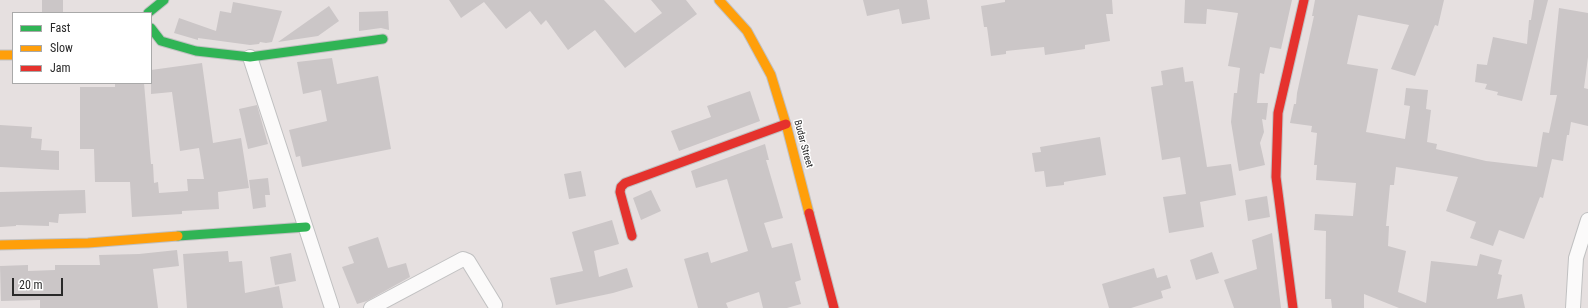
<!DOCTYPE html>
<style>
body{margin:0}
#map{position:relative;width:1588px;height:308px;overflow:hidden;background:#e6e0e0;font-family:"Roboto Condensed",sans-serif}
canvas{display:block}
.legend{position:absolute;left:12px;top:12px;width:140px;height:72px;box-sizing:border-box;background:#fff;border:1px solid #a9a9a9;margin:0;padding:5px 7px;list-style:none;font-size:12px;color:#292929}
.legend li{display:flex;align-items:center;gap:8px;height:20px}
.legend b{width:20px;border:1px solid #a9a9a9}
.scale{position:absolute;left:12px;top:278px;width:51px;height:18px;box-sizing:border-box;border:2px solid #292929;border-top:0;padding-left:5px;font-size:12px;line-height:14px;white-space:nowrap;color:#292929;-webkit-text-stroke:3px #fff;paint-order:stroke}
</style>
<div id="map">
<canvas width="1588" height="308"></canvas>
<ul class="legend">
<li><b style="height:5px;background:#30b455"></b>Fast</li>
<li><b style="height:5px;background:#ff9f0a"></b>Slow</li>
<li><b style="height:5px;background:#e5322d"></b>Jam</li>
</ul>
<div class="scale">20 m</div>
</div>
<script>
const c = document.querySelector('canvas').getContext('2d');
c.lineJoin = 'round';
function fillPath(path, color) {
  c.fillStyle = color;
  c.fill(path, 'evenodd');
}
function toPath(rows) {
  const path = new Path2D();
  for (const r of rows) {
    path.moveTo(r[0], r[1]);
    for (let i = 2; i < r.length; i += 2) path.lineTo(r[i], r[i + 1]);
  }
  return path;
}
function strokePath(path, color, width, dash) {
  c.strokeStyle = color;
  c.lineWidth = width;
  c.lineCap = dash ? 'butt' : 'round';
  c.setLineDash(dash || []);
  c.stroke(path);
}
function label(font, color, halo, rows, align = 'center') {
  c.font = font + ' "Roboto Condensed",sans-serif';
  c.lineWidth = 3;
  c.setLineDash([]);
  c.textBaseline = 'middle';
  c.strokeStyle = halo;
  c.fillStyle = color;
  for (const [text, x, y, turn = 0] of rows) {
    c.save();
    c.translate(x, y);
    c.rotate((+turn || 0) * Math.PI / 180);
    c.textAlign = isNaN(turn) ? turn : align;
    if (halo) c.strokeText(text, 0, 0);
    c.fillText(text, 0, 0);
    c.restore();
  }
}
fillPath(toPath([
 [42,0,63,0,63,13,42,13],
 [449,0,604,0,635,33,662,13,651,0,686,0,697,14,625,68,595,30,568,50,546,20,541,25,530,11,506,29,484,2,461,18],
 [863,0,927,0,930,19,902,24,899,9,867,16],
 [1005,0,1112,0,1113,14,1106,14,1110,41,1085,45,1085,49,1045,55,1044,47,1006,51,1006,54,991,56,987,27,984,27,981,6,1005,2],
 [1185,0,1292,0,1281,49,1270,47,1264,74,1260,73,1257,103,1268,103,1266,120,1262,119,1264,132,1260,143,1265,165,1239,171,1231,122,1234,93,1237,93,1240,68,1228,66,1238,13,1207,9,1206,24,1184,23],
 [1315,0,1444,0,1438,26,1435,25,1415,76,1391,69,1409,25,1358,15,1347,64,1378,69,1366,132,1405,139,1410,106,1404,105,1406,88,1428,90,1426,109,1431,110,1427,142,1437,144,1436,149,1486,161,1537,167,1543,132,1549,133,1557,95,1550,95,1559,8,1588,13,1588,57,1584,88,1588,89,1588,126,1571,122,1569,135,1567,135,1563,161,1552,159,1543,198,1540,197,1524,239,1499,230,1493,246,1470,238,1476,222,1446,211,1458,177,1396,167,1394,185,1390,185,1386,226,1389,226,1388,246,1406,251,1398,292,1426,303,1431,261,1477,266,1480,254,1502,260,1498,274,1502,275,1497,299,1522,294,1525,308,1399,308,1364,294,1364,308,1332,308,1331,299,1325,299,1326,231,1314,230,1315,214,1353,216,1356,183,1316,180,1317,165,1314,165,1317,133,1311,132,1312,126,1290,123,1294,104,1296,104,1297,93,1314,16,1312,16],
 [1534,0,1548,0,1522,101,1497,95,1498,92,1485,89,1487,84,1475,82,1477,64,1487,65,1493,37,1527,44,1529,20,1531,20],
 [233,2,282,11,272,42,266,43,260,42,259,44,250,45,198,38,198,40,174,33,179,18,216,31,220,11,231,13],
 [329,6,339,21,318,36,278,42],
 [388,11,389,30,381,28,359,31,359,12],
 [332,58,337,84,378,76,391,149,302,167,300,156,296,157,289,130,327,121,321,90,303,94,297,62],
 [202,63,213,143,241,138,249,188,218,192,219,209,182,211,182,214,132,217,130,182,95,182,94,149,80,149,80,87,115,87,115,83,144,83,151,164,153,164,154,183,158,182,159,193,188,191,187,179,204,179,199,148,180,151,172,92,151,94,151,70],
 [1183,67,1185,82,1193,81,1207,167,1231,164,1236,195,1200,202,1204,227,1169,233,1163,197,1186,194,1180,157,1162,160,1151,87,1163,85,1161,71],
 [750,91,760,121,679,151,671,131,711,117,707,106],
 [257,105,268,144,248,149,239,109],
 [0,125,32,127,31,138,42,139,41,150,59,151,59,170,0,167],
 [1100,137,1106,175,1064,182,1064,185,1046,187,1044,171,1035,172,1032,153,1041,152,1040,147],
 [765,144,769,160,766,160,783,218,764,223,772,248,792,243,801,280,795,282,801,304,787,308,763,308,759,292,726,303,728,308,698,308,684,259,708,252,711,263,748,251,727,179,696,188,691,171],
 [581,171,586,196,569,199,564,174],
 [268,178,270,195,265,195,266,207,253,209,249,180],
 [85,190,86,213,59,214,58,223,49,222,49,226,16,225,16,226,0,227,0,192],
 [651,190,661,211,641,220,633,198],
 [1267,196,1270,217,1248,221,1245,200],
 [612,220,619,244,594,251,599,277,627,268,633,287,613,293,556,305,550,278,583,271,572,232],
 [1272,233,1281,308,1234,308,1224,280,1257,269,1252,240],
 [378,237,388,268,406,263,410,277,367,301,357,304,342,267,354,263,348,247],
 [177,250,179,266,153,269,158,308,40,308,40,300,1,301,0,266,28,265,28,271,55,270,55,265,100,265,99,255,139,254],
 [228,251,229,262,242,261,245,293,279,286,283,308,187,308,183,254],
 [1212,252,1219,273,1196,280,1190,260],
 [291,253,296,281,275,285,270,257],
 [1154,268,1157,278,1167,275,1171,288,1161,291,1163,298,1131,308,1109,308,1102,284]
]), '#cbc6c7');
const street = toPath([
 [250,57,332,308],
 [371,308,463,259,468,261,495,305],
 [1573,308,1576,258,1588,220]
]);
const fast = toPath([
 [148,13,164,0],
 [151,28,161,41,196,51,250,57,383,39],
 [178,236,306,227]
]);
const slow = toPath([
 [719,0,747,31,771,75,786,124,809,213],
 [0,55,13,55],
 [0,245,88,243,178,236]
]);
const jam = toPath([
 [809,213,834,308],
 [632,236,620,192,621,187,625,183,786,124],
 [1293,308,1276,177,1278,113,1304,0]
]);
strokePath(street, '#c0c0c1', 16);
strokePath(fast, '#c0c0c1', 11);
strokePath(slow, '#c0c0c1', 11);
strokePath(jam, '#c0c0c1', 11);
strokePath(street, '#fbfafa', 14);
strokePath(fast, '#30b455', 9);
strokePath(slow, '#ff9f0a', 9);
strokePath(jam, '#e5322d', 9);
label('10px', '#292929', '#fff', [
 ["Budar Street",803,144,75]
]);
</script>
